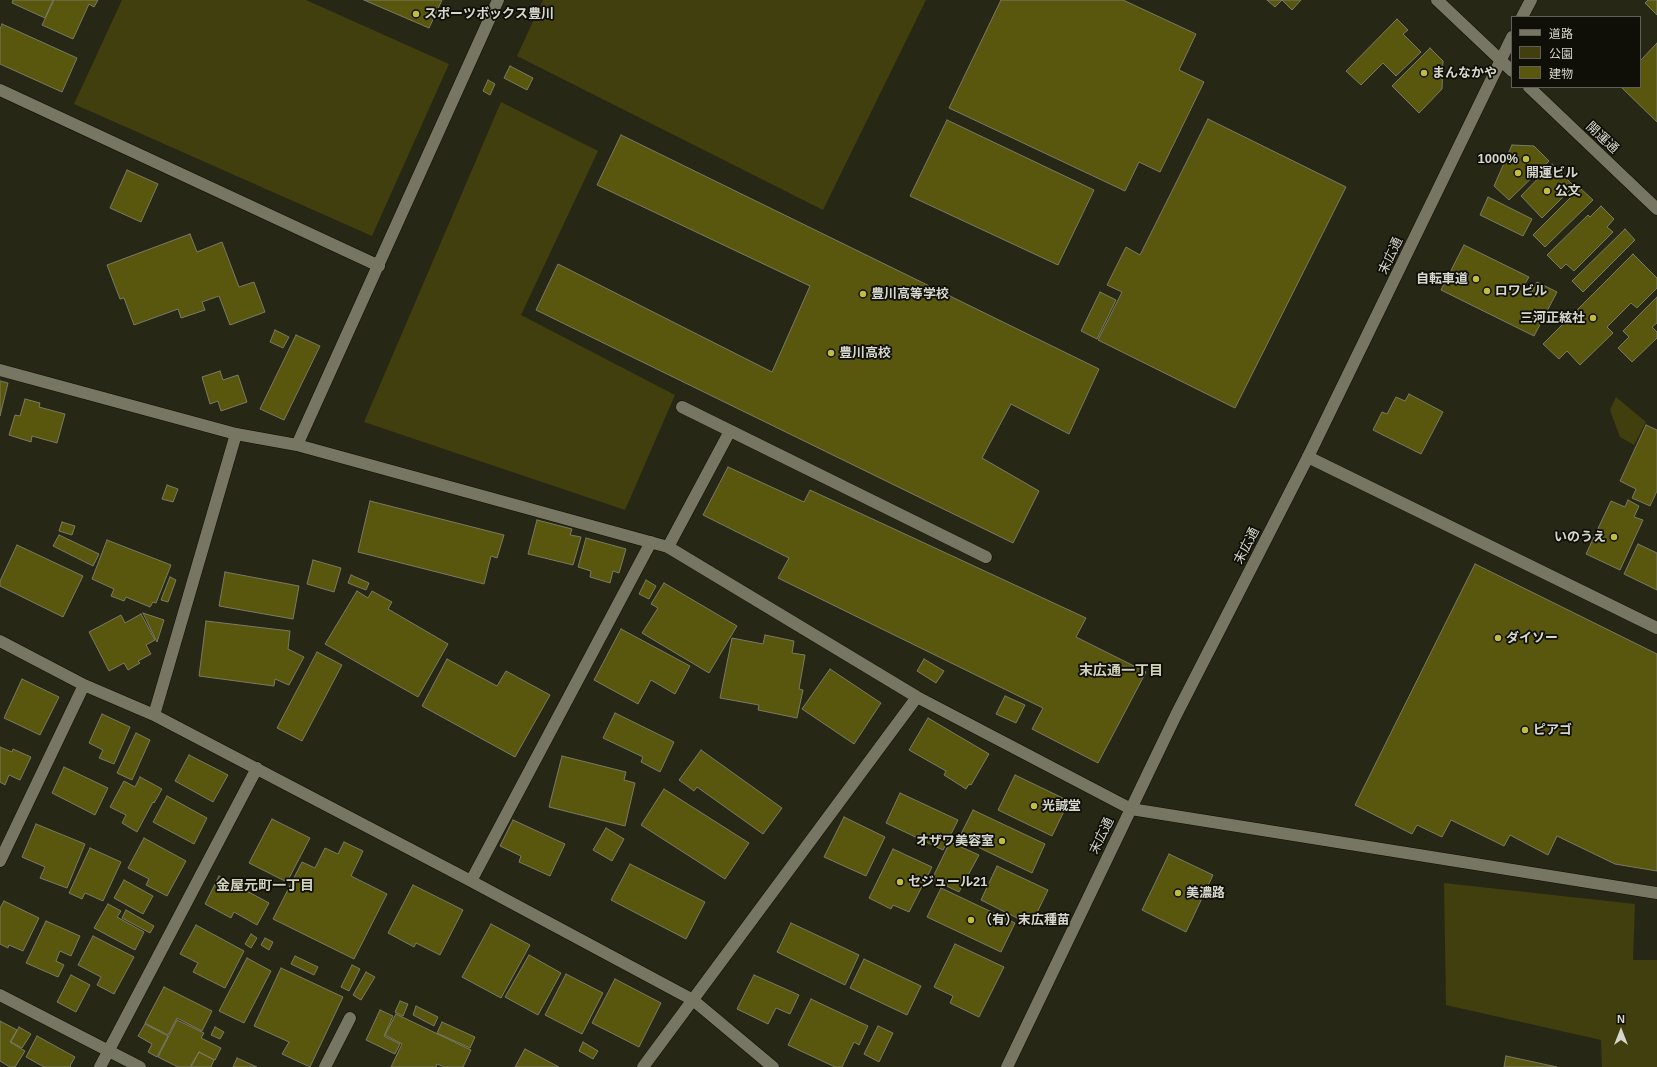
<!DOCTYPE html>
<meta charset="utf-8">
<style>
body{margin:0}
#map{position:relative;width:1657px;height:1067px;overflow:hidden;background:#272716;font-family:Helvetica,"Noto Sans JP",sans-serif}
canvas{display:block}
.legend{position:absolute;left:1511px;top:16px;width:130px;height:72px;box-sizing:border-box;background:#0f0f08;border:1px solid #5f5f57;margin:0;padding:5px 7px;list-style:none;font-size:12px;color:#d7d8cd}
.legend li{display:flex;align-items:center;gap:8px;height:20px}
.legend b{width:20px;border:1px solid #5f5f57}
.north{position:absolute;left:1601px;top:1011px;width:40px;height:40px;-webkit-text-stroke:3px #0f0f08;paint-order:stroke;rotate:0deg;font-size:11px;font-weight:700;line-height:16px;text-align:center;color:#d7d8cd}
.north::after{content:'';display:block;margin:auto;width:14px;height:18px;background:#d7d8cd;clip-path:polygon(50% 0,100% 100%,50% 72%,0 100%)}
</style>
<div id="map">
<canvas width="1657" height="1067"></canvas>
<ul class="legend">
<li><b style="height:5px;background:#767663"></b>道路</li>
<li><b style="height:11px;background:#413f0e"></b>公園</li>
<li><b style="height:11px;background:#59570d"></b>建物</li>
</ul>
<div class="north">N</div>
</div>
<script>
const c = document.querySelector('canvas').getContext('2d');
c.lineJoin = 'round';
function fillPath(path, color) {
  c.fillStyle = color;
  c.fill(path, 'evenodd');
}
function toPath(rows) {
  const path = new Path2D();
  for (const r of rows) {
    path.moveTo(r[0], r[1]);
    for (let i = 2; i < r.length; i += 2) path.lineTo(r[i], r[i + 1]);
  }
  return path;
}
function strokePath(path, color, width, dash) {
  c.strokeStyle = color;
  c.lineWidth = width;
  c.lineCap = dash ? 'butt' : 'round';
  c.setLineDash(dash || []);
  c.stroke(path);
}
function label(font, color, halo, rows, align = 'center') {
  c.font = font + ' Helvetica,"Noto Sans JP",sans-serif';
  c.lineWidth = 3.5;
  c.setLineDash([]);
  c.textBaseline = 'middle';
  c.strokeStyle = halo;
  c.fillStyle = color;
  for (const [text, x, y, turn = 0] of rows) {
    c.save();
    c.translate(x, y);
    c.rotate((+turn || 0) * Math.PI / 180);
    c.textAlign = isNaN(turn) ? turn : align;
    if (halo) c.strokeText(text, 0, 0);
    c.fillText(text, 0, 0);
    c.restore();
  }
}
fillPath(toPath([
 [122,0,306,0,449,64,372,236,74,104],
 [543,0,926,0,823,210,517,56],
 [501,102,598,151,521,315,675,395,625,510,364,422],
 [1616,397,1646,422,1634,445,1620,437,1610,410],
 [1444,883,1635,904,1633,960,1657,960,1657,1067,1602,1067,1601,1040,1446,1005]
]), '#413f0e');
const building = toPath([
 [13,0,53,0,45,18,12,3,13,0],
 [54,0,98,0,94,7,89,4,73,39,42,25,54,0],
 [364,0,442,0,429,28,364,0],
 [1001,0,1123,0,1196,34,1179,70,1204,82,1160,172,1139,162,1125,191,949,108,1001,0],
 [1267,0,1301,0,1292,10,1282,0,1275,7,1267,0],
 [1648,0,1657,0,1657,15,1645,3,1648,0],
 [1397,19,1408,30,1403,34,1421,52,1396,76,1383,63,1361,85,1346,71,1397,19],
 [2,24,77,58,62,92,0,64,0,29,2,24],
 [1657,43,1657,122,1621,87,1640,87,1640,61,1657,43],
 [1430,48,1443,61,1442,89,1419,113,1392,86,1430,48],
 [510,66,533,78,527,90,504,78,510,66],
 [488,80,495,84,490,95,483,91,488,80],
 [1208,119,1346,187,1235,408,1098,340,1122,292,1107,285,1126,247,1140,255,1208,119],
 [947,120,1094,190,1058,265,910,196,947,120],
 [621,135,1099,369,1069,434,1011,404,982,458,1039,491,1013,543,536,310,558,264,772,372,810,286,597,185,621,135],
 [1512,145,1534,146,1549,161,1509,200,1494,186,1512,145],
 [1552,164,1574,186,1542,218,1521,196,1552,164],
 [127,170,158,184,141,222,110,208,127,170],
 [1580,188,1593,200,1545,247,1533,235,1580,188],
 [1488,197,1532,219,1523,236,1480,215,1488,197],
 [1601,206,1614,219,1607,227,1613,232,1574,271,1566,264,1561,269,1547,255,1588,215,1590,217,1601,206],
 [1625,229,1635,240,1583,292,1572,281,1625,229],
 [190,234,197,252,222,242,239,287,254,282,265,312,230,325,219,296,202,302,205,310,181,318,178,309,134,325,124,298,120,299,107,265,190,234],
 [1464,245,1529,277,1523,287,1532,292,1537,282,1557,292,1534,336,1441,290,1464,245],
 [1633,254,1657,278,1657,288,1637,308,1631,303,1607,327,1613,333,1580,365,1567,351,1559,359,1543,344,1633,254],
 [1100,292,1116,300,1097,339,1081,331,1100,292],
 [1657,297,1657,323,1652,327,1657,332,1657,338,1632,362,1618,348,1629,337,1623,331,1657,297],
 [275,330,289,337,283,348,270,342,275,330],
 [296,335,320,346,284,420,260,409,296,335],
 [220,371,223,380,238,375,247,402,221,411,218,401,210,404,202,377,220,371],
 [0,381,8,383,0,416,0,381],
 [1409,394,1443,412,1421,454,1373,430,1382,412,1387,414,1396,397,1405,401,1409,394],
 [25,399,40,403,39,407,65,414,57,443,32,436,31,442,9,435,15,415,20,416,25,399],
 [1646,425,1657,430,1657,491,1650,506,1632,498,1636,489,1620,481,1646,425],
 [728,467,804,502,810,490,1086,618,1076,637,1146,672,1098,763,1032,729,1043,708,778,578,789,558,703,515,728,467],
 [167,485,178,489,173,502,162,499,167,485],
 [1628,500,1639,506,1634,517,1643,520,1620,570,1586,554,1611,501,1625,507,1628,500],
 [370,501,504,535,497,558,491,556,484,584,358,552,370,501],
 [537,520,572,529,570,535,581,537,573,565,528,554,537,520],
 [62,522,75,526,72,535,59,531,62,522],
 [59,535,99,554,93,566,53,546,59,535],
 [586,538,626,549,619,573,613,571,610,583,590,577,591,571,578,567,586,538],
 [107,540,171,565,156,603,153,602,150,607,126,597,124,601,111,596,114,589,92,579,107,540],
 [1638,544,1657,553,1657,590,1624,574,1638,544],
 [17,545,83,576,63,617,0,586,0,581,17,545],
 [313,560,341,568,334,592,307,584,313,560],
 [1475,564,1657,654,1657,871,1615,864,1557,836,1548,855,1510,835,1504,846,1451,820,1442,837,1417,825,1412,834,1355,805,1475,564],
 [225,572,299,586,293,619,219,606,225,572],
 [351,575,369,583,366,590,348,583,351,575],
 [170,577,176,580,168,602,161,600,170,577],
 [646,580,656,586,649,599,639,594,646,580],
 [664,583,737,626,709,673,642,633,658,608,651,604,664,583],
 [357,591,368,598,372,591,392,602,388,609,448,644,418,697,325,644,357,591],
 [143,613,164,620,157,642,143,613],
 [141,614,155,640,146,645,151,654,138,661,140,663,128,670,124,663,109,671,89,632,121,615,125,623,141,614],
 [206,621,290,631,288,649,304,657,289,685,275,679,274,686,199,676,206,621],
 [621,629,690,666,675,694,651,680,638,704,594,680,621,629],
 [765,635,794,641,792,653,805,655,799,689,803,690,797,718,758,710,759,705,720,698,732,638,763,644,765,635],
 [317,652,342,665,302,741,277,728,317,652],
 [447,659,497,686,506,671,550,695,515,757,422,706,447,659],
 [924,659,944,671,936,683,917,671,924,659],
 [830,669,881,703,854,744,802,709,830,669],
 [22,679,59,697,40,735,4,718,22,679],
 [1005,696,1025,705,1016,723,996,714,1005,696],
 [615,713,674,742,660,772,641,762,643,757,603,738,615,713],
 [102,714,130,727,114,764,99,758,103,750,89,743,102,714],
 [928,718,989,754,971,785,969,784,966,789,944,775,946,771,909,750,928,718],
 [136,733,150,740,132,780,117,773,136,733],
 [0,747,12,752,13,749,31,757,20,780,9,775,5,785,0,782,0,747],
 [701,750,782,808,763,834,697,787,694,791,679,780,701,750],
 [189,755,228,775,213,802,175,781,189,755],
 [562,756,626,772,624,780,635,783,625,826,549,807,562,756],
 [64,767,108,788,95,815,52,793,64,767],
 [1015,775,1069,801,1052,836,998,810,1015,775],
 [140,777,162,789,154,803,153,802,137,832,122,823,126,815,110,807,124,781,135,787,140,777],
 [664,789,749,843,725,879,641,825,664,789],
 [900,793,958,820,943,850,886,823,900,793],
 [167,796,207,818,194,844,153,822,167,796],
 [973,810,1045,844,1032,873,959,838,973,810],
 [844,817,885,837,866,876,824,857,844,817],
 [272,819,310,838,287,882,249,863,272,819],
 [513,820,565,844,550,876,519,862,521,856,500,846,513,820],
 [36,824,85,844,67,888,40,878,45,867,22,857,36,824],
 [606,828,624,839,612,861,593,850,606,828],
 [144,838,186,861,167,896,146,885,149,879,128,868,144,838],
 [344,842,363,851,351,876,387,894,354,959,273,919,302,862,315,868,325,848,338,854,344,842],
 [950,842,979,855,959,892,932,879,950,842],
 [90,848,121,862,103,901,85,893,82,899,69,893,90,848],
 [893,849,932,867,909,912,893,905,891,909,869,898,893,849],
 [1169,854,1213,875,1186,932,1142,910,1169,854],
 [630,864,705,902,686,939,611,900,630,864],
 [997,866,1048,890,1031,925,981,900,997,866],
 [219,876,269,903,257,925,234,912,231,918,205,904,219,876],
 [124,880,153,896,143,914,114,898,124,880],
 [413,885,463,910,440,955,416,943,414,947,388,933,413,885],
 [941,888,1015,923,1001,952,927,917,941,888],
 [4,901,39,918,23,951,9,945,8,948,0,944,0,908,4,901],
 [108,904,121,911,117,917,144,932,135,950,94,928,108,904],
 [126,910,154,926,150,933,122,918,126,910],
 [46,921,80,936,71,956,60,951,56,961,64,965,58,977,26,963,46,921],
 [791,923,859,955,845,985,777,952,791,923],
 [491,924,530,945,501,998,462,977,491,924],
 [196,925,244,951,225,988,193,972,198,963,180,954,196,925],
 [251,934,257,938,251,948,245,944,251,934],
 [93,936,134,957,114,994,97,985,101,977,78,965,93,936],
 [265,938,273,942,269,950,261,945,265,938],
 [955,944,1004,967,979,1017,950,1003,953,996,934,987,955,944],
 [529,955,561,973,538,1015,505,997,529,955],
 [295,956,318,967,314,975,291,964,295,956],
 [247,958,271,971,244,1023,219,1011,247,958],
 [864,959,921,986,907,1015,850,988,864,959],
 [352,965,360,969,349,991,341,987,352,965],
 [281,968,343,997,310,1067,282,1054,289,1042,254,1026,281,968],
 [366,972,375,977,361,1000,353,995,366,972],
 [566,974,603,993,582,1034,545,1015,566,974],
 [71,975,90,985,76,1012,57,1002,71,975],
 [754,975,799,995,790,1014,776,1008,768,1024,737,1009,754,975],
 [615,979,661,1003,639,1047,592,1023,615,979],
 [164,987,212,1011,202,1031,177,1018,168,1035,145,1023,164,987],
 [811,999,868,1026,859,1045,854,1042,842,1067,835,1067,788,1045,811,999],
 [400,1001,408,1004,403,1016,395,1012,400,1001],
 [416,1006,438,1017,434,1026,413,1015,416,1006],
 [380,1010,393,1016,384,1036,400,1044,395,1054,366,1040,380,1010],
 [396,1014,471,1050,463,1067,444,1067,437,1064,436,1067,391,1067,402,1044,385,1035,396,1014],
 [177,1020,204,1033,201,1038,221,1048,215,1060,199,1052,190,1067,178,1067,158,1057,177,1020],
 [0,1021,17,1030,10,1042,25,1051,15,1067,10,1067,0,1061,0,1021],
 [442,1022,475,1037,470,1048,437,1033,442,1022],
 [145,1024,168,1036,157,1057,148,1052,152,1044,138,1036,145,1024],
 [878,1026,893,1033,879,1062,864,1054,878,1026],
 [19,1027,31,1034,22,1048,11,1042,19,1027],
 [215,1027,224,1032,220,1039,211,1035,215,1027],
 [37,1036,75,1057,70,1066,71,1067,44,1067,26,1057,37,1036],
 [583,1042,598,1051,593,1059,579,1051,583,1042],
 [525,1049,559,1067,515,1067,525,1049],
 [199,1052,214,1060,211,1067,191,1067,199,1052],
 [1506,1056,1557,1067,1504,1067,1506,1056],
 [237,1058,257,1067,233,1067,237,1058]
]);
fillPath(building, '#59570d');
strokePath(building, '#7a7a66', 1);
const lane = toPath([
 [682,407,986,557],
 [668,547,730,431]
]);
const street = toPath([
 [0,90,379,266],
 [0,370,236,434,297,445,668,547,917,697,1131,809,1657,893],
 [297,445,498,0],
 [1308,457,1657,628],
 [0,641,84,685,154,715,471,881,693,1000,773,1067],
 [154,715,236,434],
 [0,861,84,685],
 [471,881,651,542],
 [0,995,140,1067],
 [100,1067,257,768],
 [325,1067,350,1018],
 [643,1067,917,697]
]);
const secondary = toPath([
 [1437,0,1512,71],
 [1522,17,1531,0],
 [1529,87,1657,209],
 [1007,1067,1176,715,1308,457,1512,37]
]);
strokePath(lane, '#100f02', 13);
strokePath(street, '#100f02', 13);
strokePath(secondary, '#100f02', 13);
strokePath(lane, '#767663', 12);
strokePath(street, '#767663', 12);
strokePath(secondary, '#767663', 12);
for (const [x, y, r, color] of [
 [416,14,4,"#c1bd3f"],
 [1424,73,4,"#c1bd3f"],
 [1526,159,4,"#c1bd3f"],
 [1518,173,4,"#c1bd3f"],
 [1547,191,4,"#c1bd3f"],
 [1476,279,4,"#c1bd3f"],
 [1487,291,4,"#c1bd3f"],
 [863,294,4,"#c1bd3f"],
 [1593,318,4,"#c1bd3f"],
 [831,353,4,"#c1bd3f"],
 [1614,537,4,"#c1bd3f"],
 [1498,638,4,"#c1bd3f"],
 [1525,730,4,"#c1bd3f"],
 [1034,806,4,"#c1bd3f"],
 [1002,841,4,"#c1bd3f"],
 [900,882,4,"#c1bd3f"],
 [1178,893,4,"#c1bd3f"],
 [971,920,4,"#c1bd3f"]
]) {
  const dot = new Path2D();
  dot.arc(x, y, r, 0, 2 * Math.PI);
  c.fillStyle = color;
  c.fill(dot);
  strokePath(dot, '#0f0f08', 1.5);
}
label('bold 13px', '#d7d8cd', '#0f0f08', [
 ["スポーツボックス豊川",424,14],
 ["まんなかや",1432,73],
 ["1000%",1518,159,"right"],
 ["開運ビル",1526,173],
 ["公文",1555,191],
 ["自転車道",1468,279,"right"],
 ["ロワビル",1495,291],
 ["豊川高等学校",871,294],
 ["三河正絃社",1585,318,"right"],
 ["豊川高校",839,353],
 ["いのうえ",1606,537,"right"],
 ["ダイソー",1506,638],
 ["ピアゴ",1533,730],
 ["光誠堂",1042,806],
 ["オザワ美容室",994,841,"right"],
 ["セジュール21",908,882],
 ["美濃路",1186,893],
 ["（有）末広種苗",979,920]
], 'left');
label('13px', '#d7d8cd', '#0f0f08', [
 ["開運通",1602,138,43],
 ["末広通",1391,256,-65],
 ["末広通",1247,546,-63],
 ["末広通",1102,836,-64]
]);
label('bold 14px', '#d1d2bc', '#0f0f08', [
 ["末広通一丁目",1121,671],
 ["金屋元町一丁目",265,886]
]);
</script>
